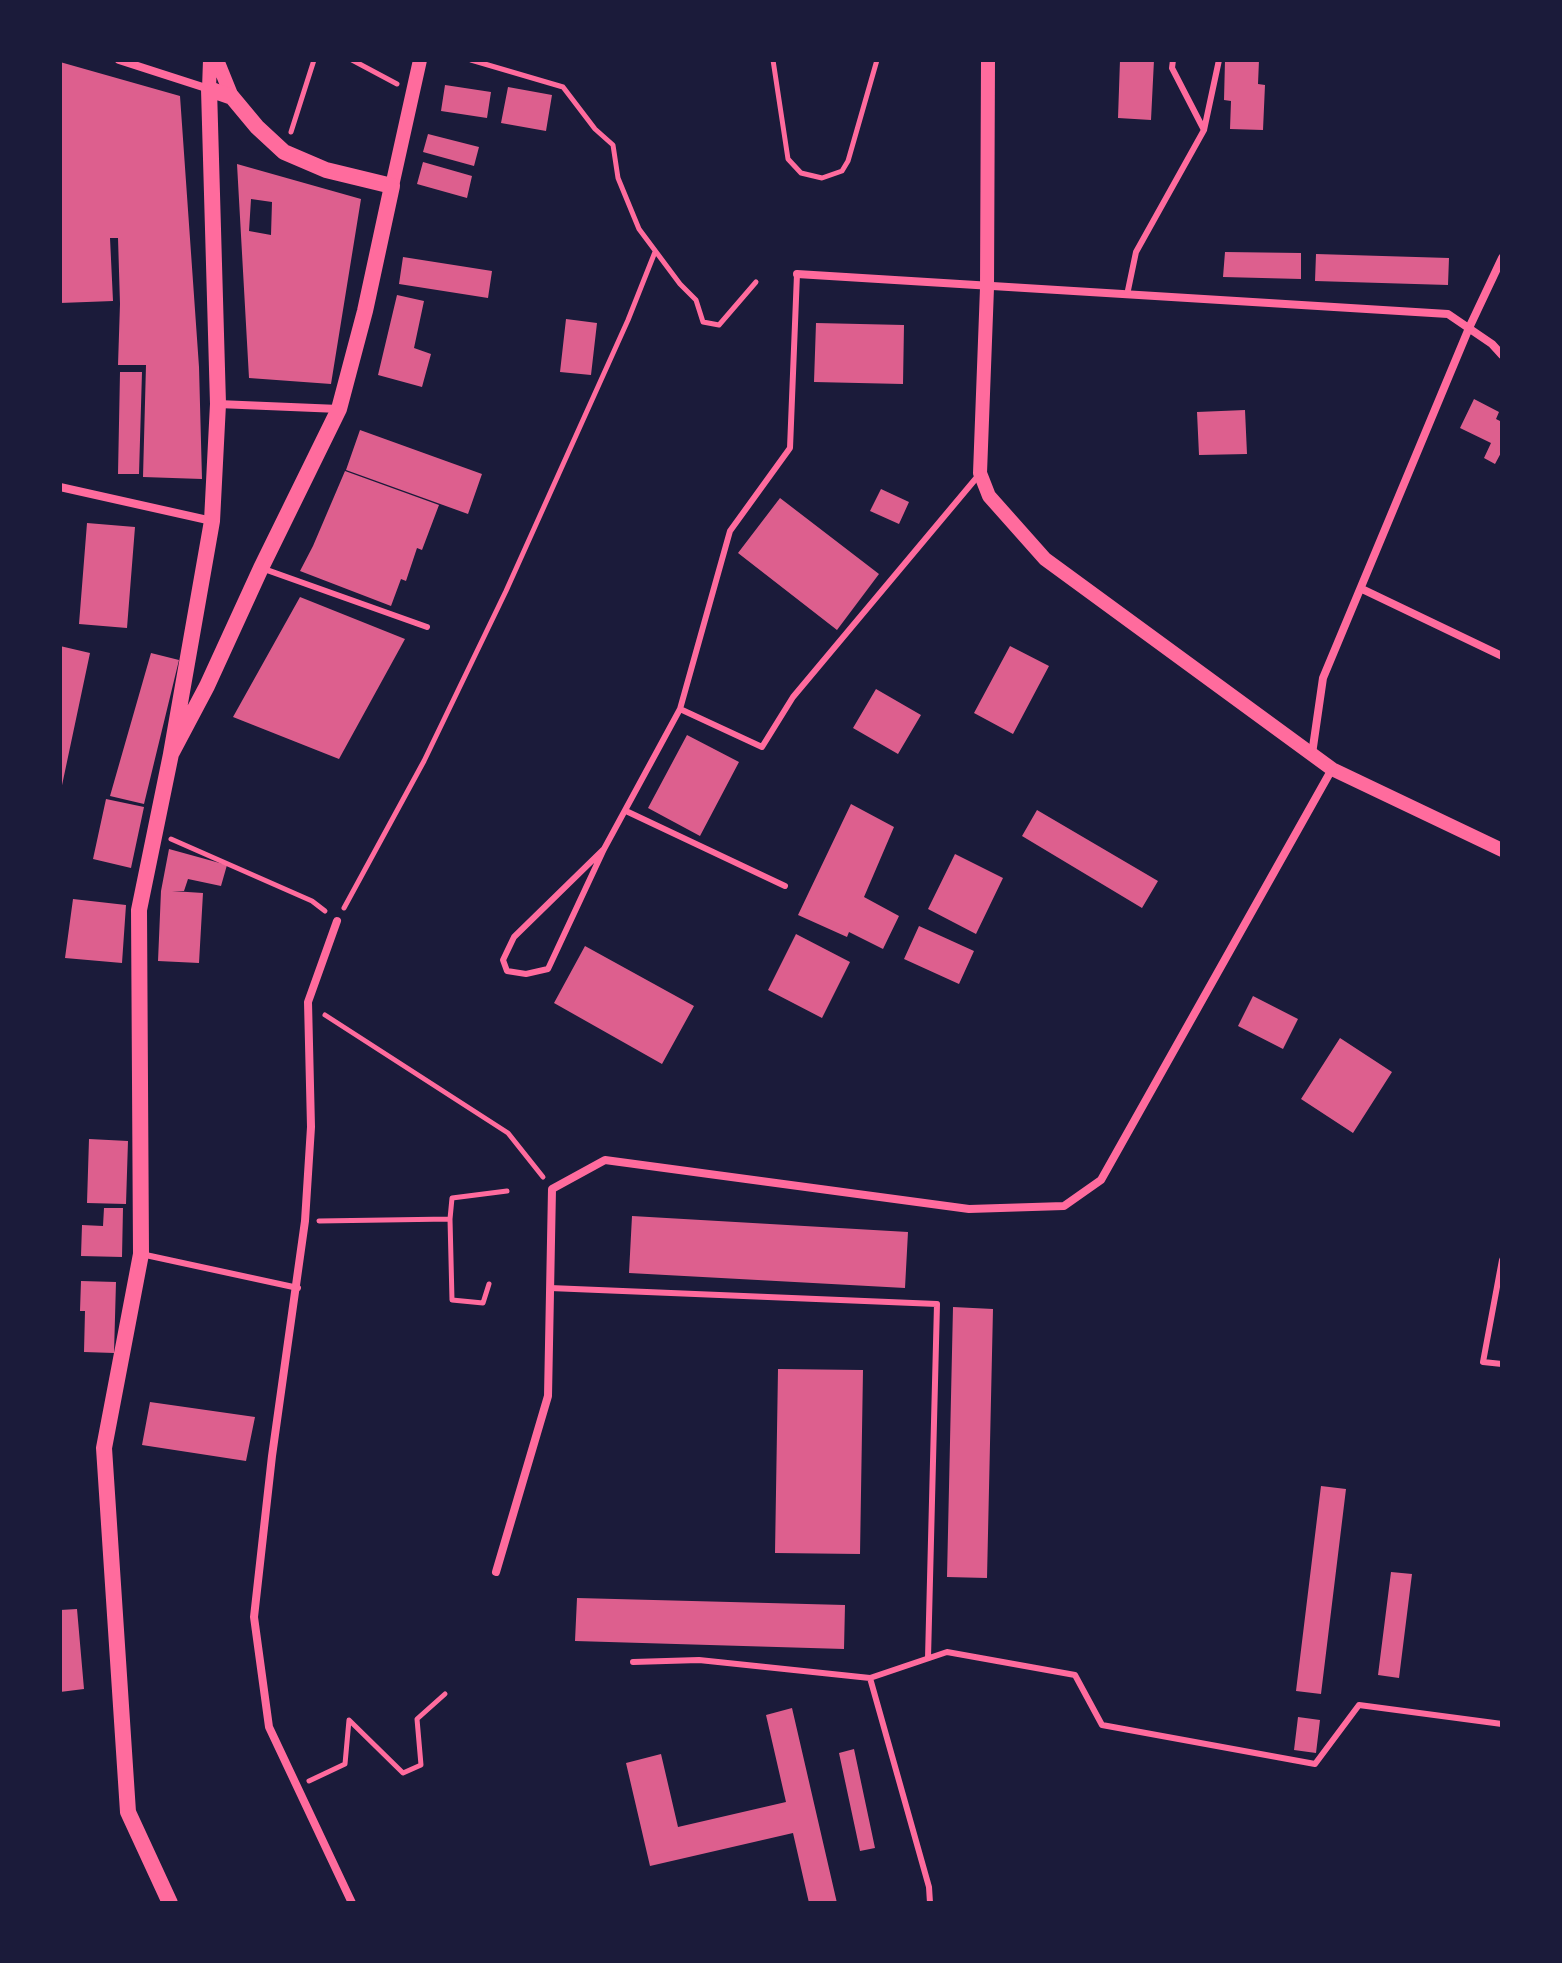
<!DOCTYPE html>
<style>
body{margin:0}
#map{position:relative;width:1562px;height:1963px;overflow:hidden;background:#1b1b3a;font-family:Roboto,sans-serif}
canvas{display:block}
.frame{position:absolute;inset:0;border:62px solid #1b1b3a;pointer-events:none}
</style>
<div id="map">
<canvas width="1562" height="1963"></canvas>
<div class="frame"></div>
</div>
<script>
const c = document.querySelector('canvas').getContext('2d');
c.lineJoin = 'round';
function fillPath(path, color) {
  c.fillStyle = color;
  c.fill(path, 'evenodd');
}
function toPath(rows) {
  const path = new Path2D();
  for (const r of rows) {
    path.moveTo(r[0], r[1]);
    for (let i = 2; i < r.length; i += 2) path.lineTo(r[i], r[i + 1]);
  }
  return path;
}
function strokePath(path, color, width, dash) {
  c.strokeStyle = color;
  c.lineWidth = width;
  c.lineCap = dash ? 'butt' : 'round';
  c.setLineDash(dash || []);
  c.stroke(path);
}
fillPath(toPath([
 [1120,60,1154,60,1151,120,1118,118],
 [1225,60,1259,60,1258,84,1265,85,1263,130,1230,129,1231,101,1224,100],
 [60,62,180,96,199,367,202,479,143,477,146,365,118,365,120,304,118,238,110,238,113,301,60,303],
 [445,85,491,92,487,118,441,111],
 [508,87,552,95,546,131,501,123],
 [428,134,479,147,474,166,423,152],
 [423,162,472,176,467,198,417,184],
 [237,164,361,199,331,384,249,378],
 [251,199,272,202,271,235,249,231],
 [1225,252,1301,253,1301,279,1223,277],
 [1316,254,1449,258,1448,285,1315,281],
 [403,257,492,271,488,298,399,284],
 [397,295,424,301,414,348,431,354,422,387,378,375],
 [566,319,597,323,591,375,560,372],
 [816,323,904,325,903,384,814,382],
 [120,372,142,372,139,474,118,474],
 [1474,399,1499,412,1496,419,1502,422,1502,451,1495,464,1484,458,1491,443,1460,428],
 [1245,410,1247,454,1199,455,1197,412],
 [360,430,482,474,468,514,346,470],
 [345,471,439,505,422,550,417,548,406,581,401,579,391,606,300,571,313,546],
 [881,489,909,502,899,524,870,511],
 [780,498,879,574,837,630,738,553],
 [87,523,135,527,127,628,79,624],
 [300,597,405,639,339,759,233,717],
 [60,646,90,653,61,790,60,790],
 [1010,646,1049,666,1013,734,974,713],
 [151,653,179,660,144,804,110,796],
 [876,689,921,715,898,754,853,728],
 [687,735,739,762,700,836,648,808],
 [106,799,144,807,131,868,93,859],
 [851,804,894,827,864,897,899,916,883,949,849,932,847,937,798,915],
 [1037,810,1158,881,1142,908,1022,836],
 [169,849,227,865,221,886,188,879,184,891,172,891,203,893,199,963,158,961,161,891],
 [955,854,1003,878,976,934,928,909],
 [73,899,126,905,122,963,65,958],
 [919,926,974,951,959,984,904,959],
 [796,934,850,962,822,1018,768,990],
 [585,946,694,1006,662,1064,554,1003],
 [1253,996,1298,1019,1283,1049,1238,1026],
 [1340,1038,1392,1072,1353,1133,1301,1099],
 [89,1139,128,1141,126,1204,87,1203],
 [104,1208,123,1208,122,1257,81,1256,82,1225,103,1226],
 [632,1216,908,1232,905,1288,629,1273],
 [81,1281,116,1282,114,1353,84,1352,85,1311,80,1311],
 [953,1307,993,1309,987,1578,947,1577],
 [778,1369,863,1370,860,1554,775,1553],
 [150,1402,255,1417,246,1461,142,1445],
 [1321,1486,1346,1489,1321,1694,1296,1691],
 [1391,1572,1412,1574,1399,1678,1378,1675],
 [577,1598,845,1605,844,1649,575,1641],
 [77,1609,84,1689,60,1692,60,1610],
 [792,1708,837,1903,809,1903,793,1833,650,1866,626,1763,661,1754,678,1827,786,1802,766,1715],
 [1298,1717,1320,1720,1316,1753,1294,1750],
 [854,1749,875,1848,860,1851,839,1753]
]), '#dd5f8e');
strokePath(toPath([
 [352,60,397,84],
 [471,60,563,87,595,129,613,145,618,178,639,229,680,284,696,300,703,322,719,325,756,282],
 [773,60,788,159,801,173,822,178,842,171,848,161,877,60],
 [291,132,314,60],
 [171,839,312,901,325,911],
 [344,908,424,761,506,591,628,320,655,252],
 [325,1015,508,1133,543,1177],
 [319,1221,450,1219],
 [489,1284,483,1303,452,1300,450,1219,452,1198,507,1191],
 [309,1781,345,1764,349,1720,403,1773,421,1765,417,1719,445,1694]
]), '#ff6b9d', 5);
strokePath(toPath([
 [1173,60,1172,68,1204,130],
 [1127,295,1136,252,1204,130,1219,60],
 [264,569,427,627],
 [680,709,762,747,793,697,978,476],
 [626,811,785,886],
 [604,849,514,937,503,960,507,971,526,974,548,969,604,849,680,709,730,531,790,448,797,274],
 [141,1254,298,1288],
 [1502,1260,1483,1362,1502,1364],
 [550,1288,937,1304,928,1658],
 [633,1662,699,1660,870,1678,947,1652,1075,1675,1102,1725,1315,1764,1359,1705,1502,1724],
 [870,1678,929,1887,930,1903]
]), '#ff6b9d', 6);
strokePath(toPath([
 [119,60,209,89],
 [797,274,1448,314,1492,344,1502,355],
 [218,404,339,409],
 [60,487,212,521],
 [1362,589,1502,656],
 [1312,754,1323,678,1469,328,1502,258],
 [337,921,308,1002,311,1127,305,1221,272,1456,254,1617,269,1727,352,1903],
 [496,1572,548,1396,552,1189,605,1160,969,1209,1064,1206,1101,1180,1332,769]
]), '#ff6b9d', 8);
strokePath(toPath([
 [217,60,232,97],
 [988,60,987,288,980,473,989,496,1045,559,1332,769,1502,850],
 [209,89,210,60],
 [392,186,420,60]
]), '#ff6b9d', 14);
strokePath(toPath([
 [170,1903,128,1812,104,1448,141,1254,139,910,171,754,207,686,261,568,339,409,365,311,392,186,326,170,284,152,257,127,232,97,209,89,218,404,212,521,171,754]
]), '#ff6b9d', 16);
</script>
